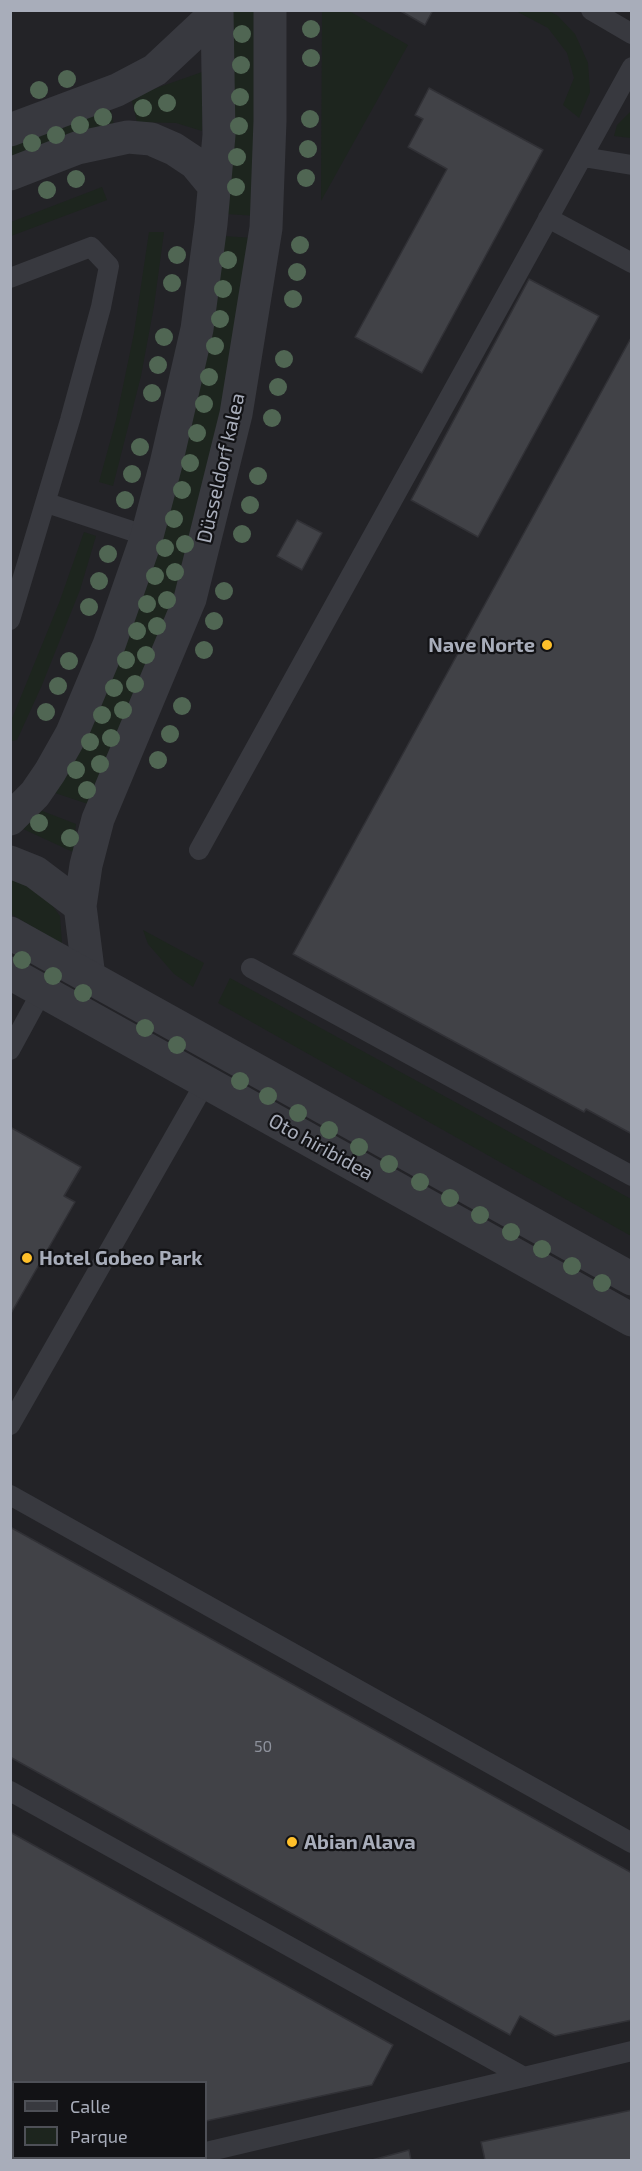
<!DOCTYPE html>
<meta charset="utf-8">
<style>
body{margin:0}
#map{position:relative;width:642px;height:2171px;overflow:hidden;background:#17171a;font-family:"Exo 2",sans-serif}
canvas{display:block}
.frame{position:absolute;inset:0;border:12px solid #a8adba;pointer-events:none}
.legend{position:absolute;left:12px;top:2081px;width:195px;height:78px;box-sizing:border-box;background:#121215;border:2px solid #4e5057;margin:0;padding:8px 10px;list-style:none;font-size:18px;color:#a8adba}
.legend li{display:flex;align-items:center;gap:12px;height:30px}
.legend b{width:30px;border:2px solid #4e5057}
</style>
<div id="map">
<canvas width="642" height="2171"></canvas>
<div class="frame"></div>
<ul class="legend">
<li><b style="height:8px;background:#38393f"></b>Calle</li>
<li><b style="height:16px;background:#1d251e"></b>Parque</li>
</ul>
</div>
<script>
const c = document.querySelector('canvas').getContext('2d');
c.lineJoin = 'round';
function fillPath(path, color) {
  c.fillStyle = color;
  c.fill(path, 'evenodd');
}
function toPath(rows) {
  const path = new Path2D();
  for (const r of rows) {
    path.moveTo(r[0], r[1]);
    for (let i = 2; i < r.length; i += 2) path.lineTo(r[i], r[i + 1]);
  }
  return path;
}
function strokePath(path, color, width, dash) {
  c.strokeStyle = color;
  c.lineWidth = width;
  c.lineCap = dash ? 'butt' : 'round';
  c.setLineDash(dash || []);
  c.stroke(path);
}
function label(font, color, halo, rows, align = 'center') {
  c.font = font + ' "Exo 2",sans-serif';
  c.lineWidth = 4.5;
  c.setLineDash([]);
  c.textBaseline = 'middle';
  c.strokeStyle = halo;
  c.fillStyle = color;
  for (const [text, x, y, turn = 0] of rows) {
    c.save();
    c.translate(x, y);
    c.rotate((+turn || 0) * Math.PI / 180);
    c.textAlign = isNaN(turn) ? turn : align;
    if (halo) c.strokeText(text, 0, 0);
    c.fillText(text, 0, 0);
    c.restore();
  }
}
fillPath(toPath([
 [11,11,631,11,631,2160,11,2160],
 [14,2082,206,2082,206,2158,14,2158]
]), '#232327');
fillPath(toPath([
 [230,11,262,11,258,216,226,214],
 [322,11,349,11,408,45,321,201],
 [516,11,549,11,558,16,575,34,588,63,590,92,579,118,563,105,574,78,567,53,548,28],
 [205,71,202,131,176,123,137,122,131,97],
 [110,107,114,125,11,159,11,144],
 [631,111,631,138,614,136,617,125],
 [102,187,107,200,11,236,11,222],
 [149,232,164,232,154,306,141,376,113,486,99,482,116,420,134,333],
 [222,236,254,238,232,377,173,603,88,804,55,793],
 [84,532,96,536,80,590,42,685,17,740,11,741,11,721,59,603],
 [37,809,76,824,73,852,21,828],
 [11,874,39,887,60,916,62,944,11,914],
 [143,930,204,963,193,987,174,974,148,944],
 [230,978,631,1199,631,1236,218,1003]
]), '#1d251e');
const building = toPath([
 [399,10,433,10,425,25,399,10],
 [429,88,543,150,422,373,355,337,447,169,408,147,423,119,415,115,429,88],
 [529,279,599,316,478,537,411,500,529,279],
 [632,336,632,1134,586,1109,584,1112,293,954,632,336],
 [297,520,322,533,302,570,277,556,297,520],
 [10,1127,81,1167,64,1196,75,1202,10,1315,10,1127],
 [10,1527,632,1873,632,2020,555,2036,520,2016,510,2035,10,1757,10,1527],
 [10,1832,393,2045,372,2085,206,2121,206,2082,14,2082,14,2129,10,2128,10,1832],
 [632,2110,632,2160,485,2160,481,2142,632,2110],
 [409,2150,411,2160,372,2160,409,2150]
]);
fillPath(building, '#414247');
strokePath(building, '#313136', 1.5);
strokePath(toPath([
 [591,10,632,34],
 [583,157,632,165],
 [548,218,632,263],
 [10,278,91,247,109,266,101,307,70,420,10,620],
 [47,503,147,536],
 [199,850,632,67],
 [251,968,632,1176],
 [10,1050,42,991],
 [10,1425,205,1083],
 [10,1495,632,1843],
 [10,1791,524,2077,632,2051],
 [206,2152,524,2077],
 [168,2160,181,2158]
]), '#38393f', 20);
strokePath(toPath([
 [10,130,117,90,155,70,217,12],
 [10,174,77,148,128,137,151,139,174,149,195,163,214,186],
 [10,819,35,794,50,772,72,733,109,645,147,536,166,464,197,329,211,224,219,135,217,10],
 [10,862,35,872,80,906],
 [89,977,80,906,86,865,98,819,190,599,236,414,266,228,270,121,270,10]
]), '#38393f', 33);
strokePath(toPath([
 [10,933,632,1279],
 [10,973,632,1320]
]), '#38393f', 33);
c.fillStyle = '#506653';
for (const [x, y] of [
 [311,29],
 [242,34],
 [311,58],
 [241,65],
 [67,79],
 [39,90],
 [240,97],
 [167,103],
 [143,108],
 [103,117],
 [310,119],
 [80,125],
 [239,126],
 [56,135],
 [32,143],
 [308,149],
 [237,157],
 [306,178],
 [76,179],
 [236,187],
 [47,190],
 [300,245],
 [177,255],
 [228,260],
 [297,272],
 [172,283],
 [223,289],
 [293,299],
 [220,319],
 [164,337],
 [215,346],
 [284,359],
 [158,365],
 [209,377],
 [278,387],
 [152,393],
 [204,404],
 [272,418],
 [197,433],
 [140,447],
 [190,463],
 [132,474],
 [258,476],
 [182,490],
 [125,500],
 [250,505],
 [174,519],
 [242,534],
 [185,544],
 [165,548],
 [108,554],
 [175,572],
 [155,576],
 [99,581],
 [224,591],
 [167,600],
 [147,604],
 [89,607],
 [214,621],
 [157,626],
 [137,631],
 [204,650],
 [146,655],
 [126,660],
 [69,661],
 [135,684],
 [58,686],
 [114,688],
 [182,706],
 [123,710],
 [46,712],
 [102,715],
 [170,734],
 [111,738],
 [90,742],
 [158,760],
 [100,764],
 [76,770],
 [87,790],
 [39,823],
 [70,838],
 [22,960],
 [53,976],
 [83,993],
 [145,1028],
 [177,1045],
 [240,1081],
 [268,1096],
 [298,1113],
 [329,1130],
 [359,1147],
 [389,1164],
 [420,1182],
 [450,1198],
 [480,1215],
 [511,1232],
 [542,1249],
 [572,1266],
 [602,1283]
]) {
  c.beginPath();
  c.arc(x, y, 9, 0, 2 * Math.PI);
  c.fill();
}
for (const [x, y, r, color] of [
 [547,645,6,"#ffc02a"],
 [27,1258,6,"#ffc02a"],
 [292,1842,6,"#ffc02a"]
]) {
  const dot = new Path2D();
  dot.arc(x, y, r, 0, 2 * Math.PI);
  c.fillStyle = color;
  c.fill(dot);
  strokePath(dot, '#121215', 2);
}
label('16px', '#8e929d', null, [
 ["50",263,1747]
]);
label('20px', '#a8adba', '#121215', [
 ["Düsseldorf kalea",221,468,-77],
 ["Oto hiribidea",321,1147,29]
]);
label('bold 20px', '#a8adba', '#121215', [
 ["Nave Norte",535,645,"right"],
 ["Hotel Gobeo Park",39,1258],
 ["Abian Alava",304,1842]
], 'left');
</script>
